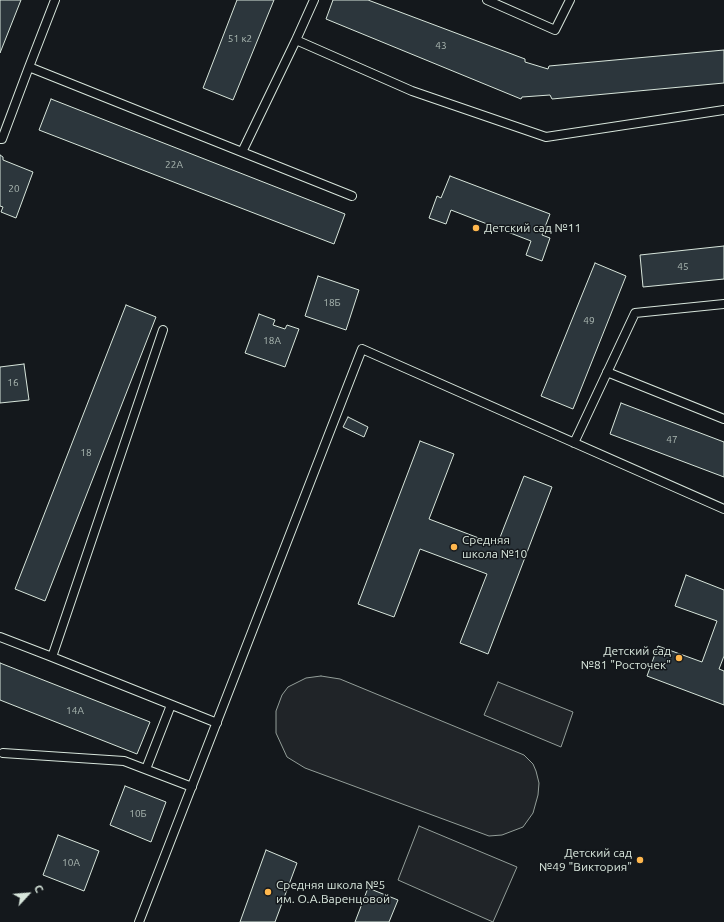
<!DOCTYPE html>
<meta charset="utf-8">
<style>
body{margin:0}
#map{position:relative;width:724px;height:922px;overflow:hidden;background:#14181c;font-family:Ubuntu,sans-serif}
canvas{display:block}
.north{position:absolute;left:8px;top:874px;width:40px;height:40px;-webkit-text-stroke:3px #14181c;paint-order:stroke;rotate:64deg;font-size:11px;font-weight:700;line-height:16px;text-align:center;color:#d8e6dc}
.north::after{content:'';display:block;margin:auto;width:14px;height:18px;background:#d8e6dc;clip-path:polygon(50% 0,100% 100%,50% 72%,0 100%)}
</style>
<div id="map">
<canvas width="724" height="922"></canvas>
<div class="north">С</div>
</div>
<script>
const c = document.querySelector('canvas').getContext('2d');
c.lineJoin = 'round';
function fillPath(path, color) {
  c.fillStyle = color;
  c.fill(path, 'evenodd');
}
function toPath(rows) {
  const path = new Path2D();
  for (const r of rows) {
    path.moveTo(r[0], r[1]);
    for (let i = 2; i < r.length; i += 2) path.lineTo(r[i], r[i + 1]);
  }
  return path;
}
function strokePath(path, color, width, dash) {
  c.strokeStyle = color;
  c.lineWidth = width;
  c.lineCap = dash ? 'butt' : 'round';
  c.setLineDash(dash || []);
  c.stroke(path);
}
function label(font, color, halo, rows, align = 'center') {
  c.font = font + ' Ubuntu,sans-serif';
  c.lineWidth = 3;
  c.setLineDash([]);
  c.textBaseline = 'middle';
  c.strokeStyle = halo;
  c.fillStyle = color;
  for (const [text, x, y, turn = 0] of rows) {
    c.save();
    c.translate(x, y);
    c.rotate((+turn || 0) * Math.PI / 180);
    c.textAlign = isNaN(turn) ? turn : align;
    if (halo) c.strokeText(text, 0, 0);
    c.fillText(text, 0, 0);
    c.restore();
  }
}
const green = toPath([
 [321,676,340,679,524,755,533,764,536,771,539,783,538,795,533,813,523,827,502,835,489,836,305,768,287,757,276,733,276,711,282,695,288,687,306,678,321,676],
 [498,682,573,712,561,747,484,715,498,682],
 [419,826,517,867,493,922,398,880,419,826]
]);
fillPath(green, '#202428');
strokePath(green, '#939e99', 1);
const building = toPath([
 [0,0,21,0,0,53,0,0],
 [237,0,274,0,233,100,203,88,237,0],
 [333,0,368,0,525,59,525,62,548,69,549,66,724,50,724,83,552,99,550,95,522,97,521,99,326,19,333,0],
 [51,99,345,214,334,244,39,130,51,99],
 [0,155,3,157,3,160,33,172,16,218,1,212,3,207,0,206,0,155],
 [450,176,550,214,542,235,550,238,542,261,526,255,531,241,451,210,446,224,429,218,437,196,441,198,450,176],
 [724,246,724,279,643,287,640,255,724,246],
 [595,263,626,276,573,409,541,396,595,263],
 [318,276,359,290,346,330,305,316,318,276],
 [126,305,156,317,45,601,15,589,126,305],
 [259,314,275,320,273,325,285,329,287,325,299,329,285,367,245,353,259,314],
 [24,364,29,400,0,403,0,367,24,364],
 [621,403,724,442,724,477,610,434,621,403],
 [348,417,368,427,364,437,343,427,348,417],
 [420,441,454,454,429,519,497,545,524,476,552,487,488,654,460,643,487,574,420,549,394,617,358,604,420,441],
 [686,575,724,590,724,656,719,669,724,671,724,705,647,676,658,646,702,662,717,621,675,606,686,575],
 [0,663,150,722,137,754,0,700,0,663],
 [125,786,166,802,151,842,110,825,125,786],
 [58,835,99,851,84,891,43,875,58,835],
 [266,850,297,863,275,922,240,922,266,850],
 [368,888,398,900,389,922,355,922,368,888]
]);
fillPath(building, '#2c363c');
strokePath(building, '#d8e6dc', 1);
const service = toPath([
 [487,0,555,30,570,0],
 [296,40,314,0],
 [29,67,55,0],
 [0,139,2,139,29,67,352,196],
 [242,152,296,40,412,91,546,137,724,110],
 [607,372,724,419],
 [574,443,635,313,724,304],
 [0,637,52,657,163,330],
 [52,657,217,723],
 [3,753,124,761,192,787],
 [146,769,171,705],
 [139,922,362,349,724,509]
]);
strokePath(service, '#d8e6dc', 10);
strokePath(service, '#14181c', 8);
for (const [x, y, r, color] of [
 [476,228,4,"#ffb74d"],
 [454,547,4,"#ffb74d"],
 [679,658,4,"#ffb74d"],
 [640,860,4,"#ffb74d"],
 [268,892,4,"#ffb74d"]
]) {
  const dot = new Path2D();
  dot.arc(x, y, r, 0, 2 * Math.PI);
  c.fillStyle = color;
  c.fill(dot);
  strokePath(dot, '#14181c', 1.5);
}
label('10px', '#adbab4', null, [
 ["51 к2",240,39],
 ["43",441,46],
 ["22А",174,165],
 ["20",14,189],
 ["45",683,267],
 ["18Б",332,303],
 ["49",589,321],
 ["18А",272,341],
 ["16",13,383],
 ["47",672,440],
 ["18",86,453],
 ["14А",75,711],
 ["10Б",138,814],
 ["10А",71,863]
]);
label('12px', '#d8e6dc', '#14181c', [
 ["Детский сад №11",484,228],
 ["Средняя",462,540],
 ["школа №10",462,554],
 ["Детский сад",671,651,"right"],
 ["№81 \"Росточек\"",671,665,"right"],
 ["Детский сад",632,853,"right"],
 ["№49 \"Виктория\"",632,867,"right"],
 ["Средняя школа №5",276,885],
 ["им. О.А.Варенцовой",276,899]
], 'left');
</script>
